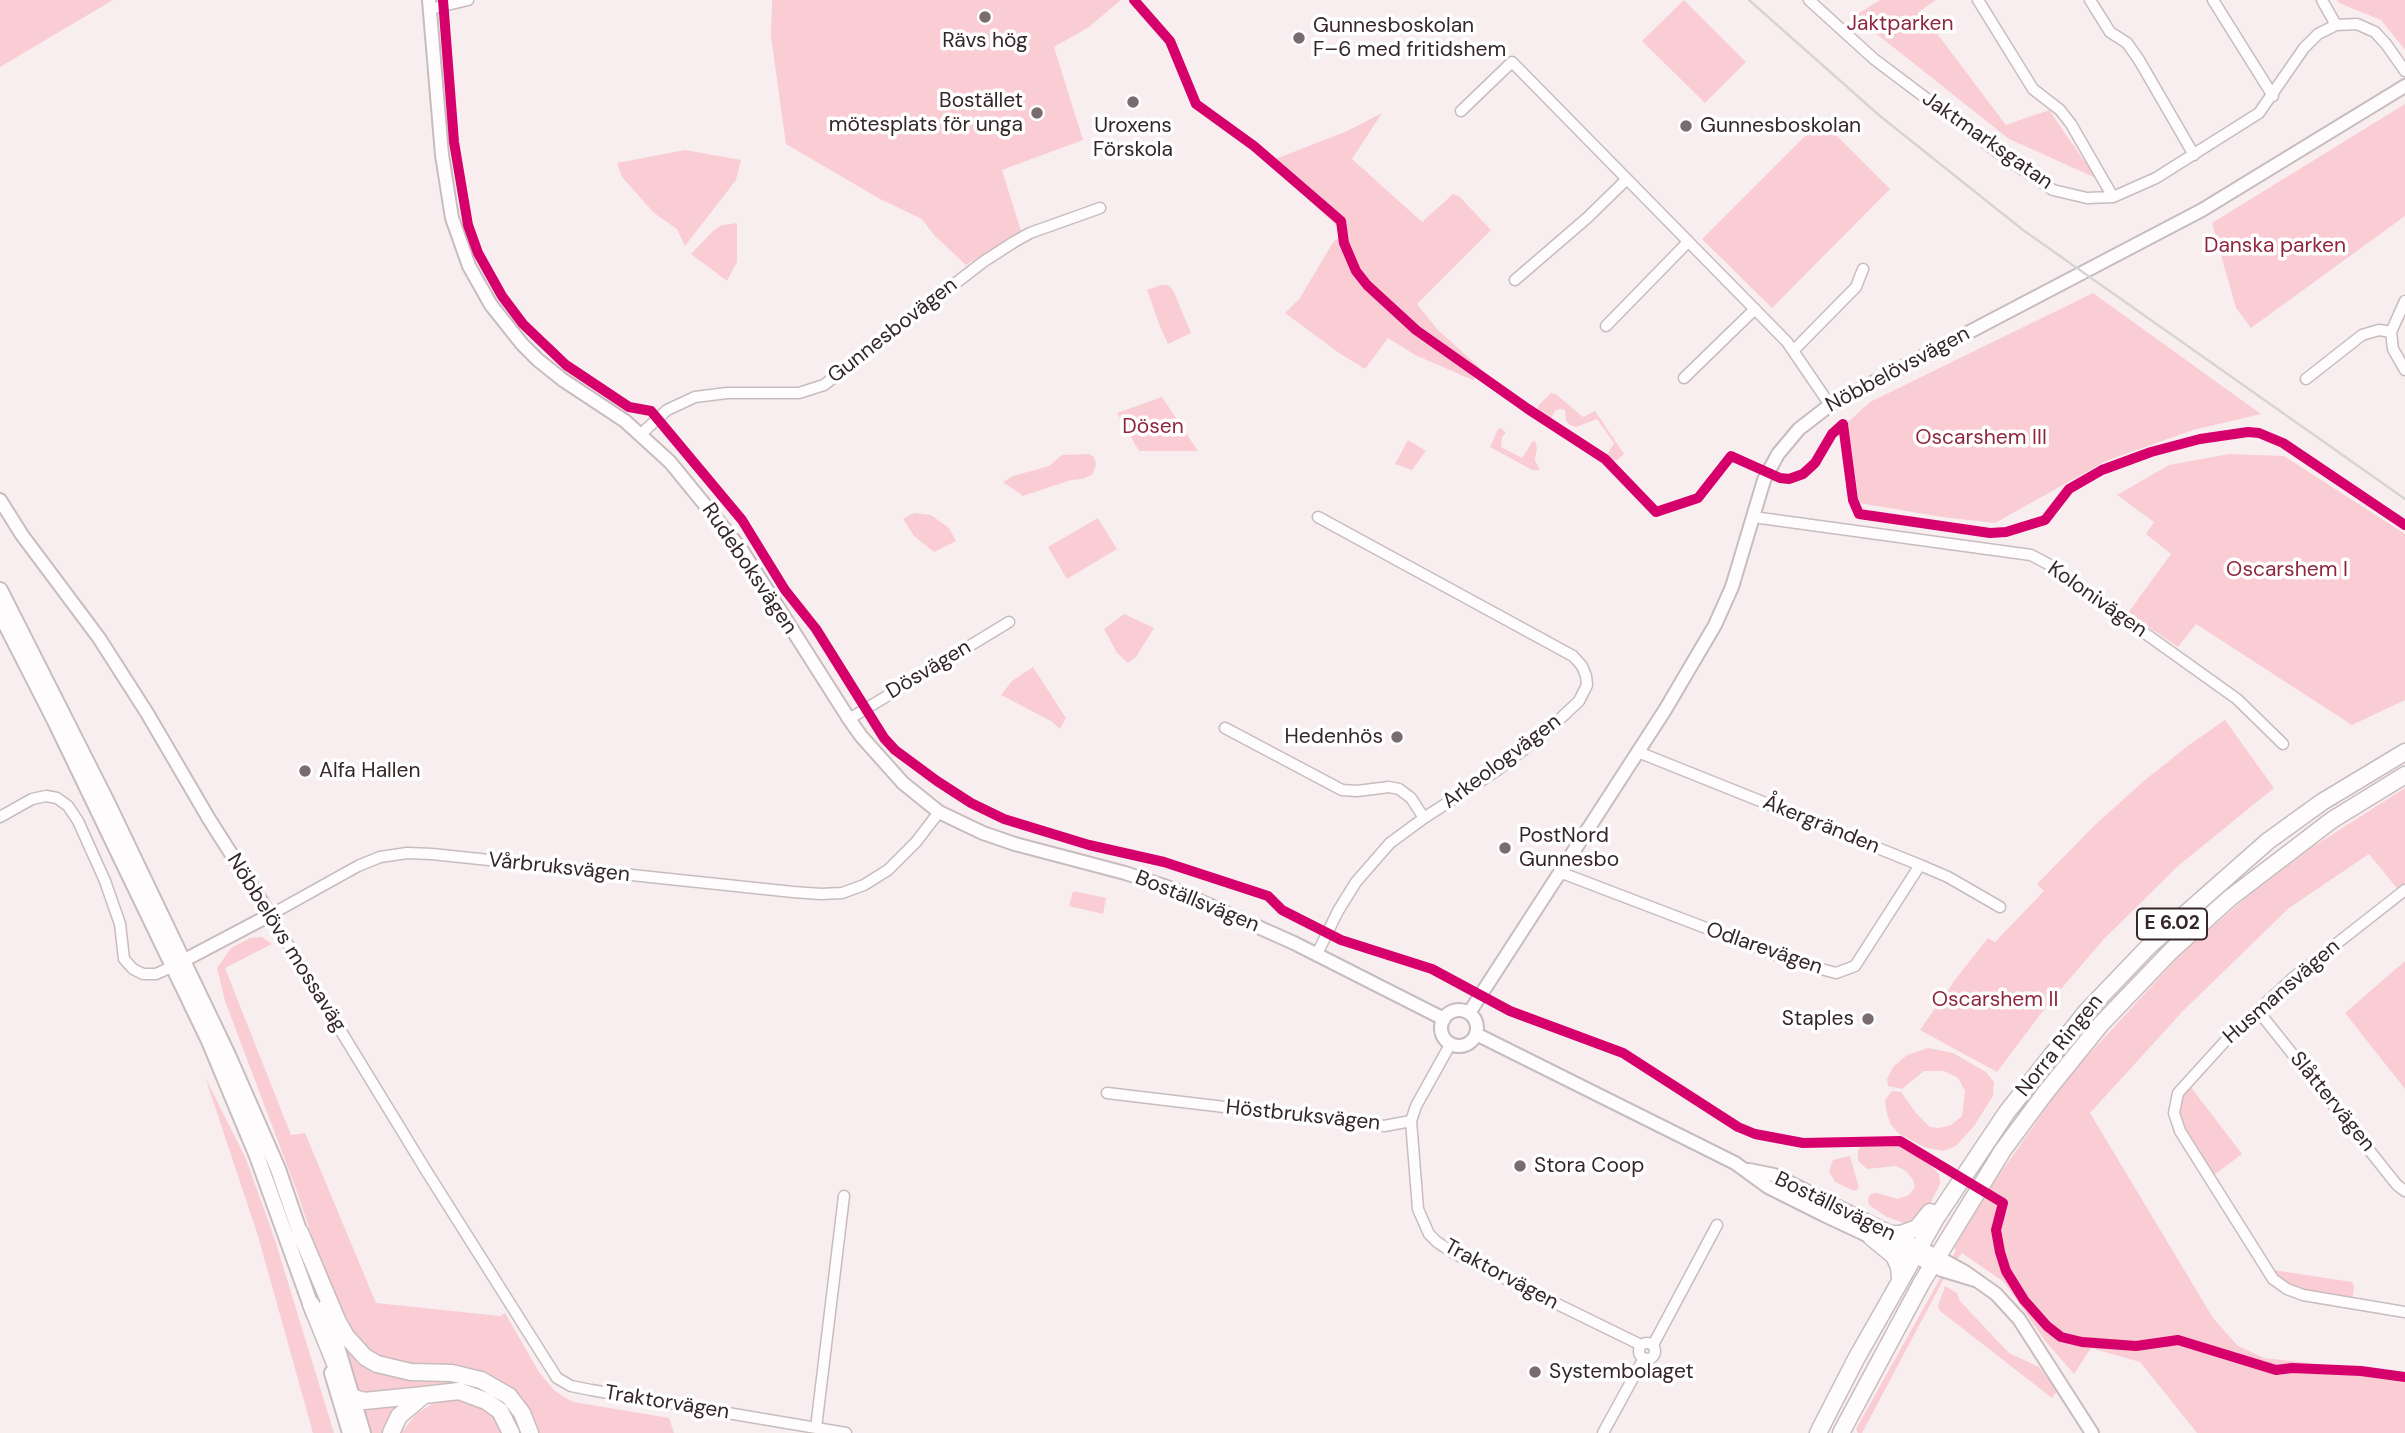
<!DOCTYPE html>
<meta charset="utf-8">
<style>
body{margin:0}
canvas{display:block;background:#f8eef0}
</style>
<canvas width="2405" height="1433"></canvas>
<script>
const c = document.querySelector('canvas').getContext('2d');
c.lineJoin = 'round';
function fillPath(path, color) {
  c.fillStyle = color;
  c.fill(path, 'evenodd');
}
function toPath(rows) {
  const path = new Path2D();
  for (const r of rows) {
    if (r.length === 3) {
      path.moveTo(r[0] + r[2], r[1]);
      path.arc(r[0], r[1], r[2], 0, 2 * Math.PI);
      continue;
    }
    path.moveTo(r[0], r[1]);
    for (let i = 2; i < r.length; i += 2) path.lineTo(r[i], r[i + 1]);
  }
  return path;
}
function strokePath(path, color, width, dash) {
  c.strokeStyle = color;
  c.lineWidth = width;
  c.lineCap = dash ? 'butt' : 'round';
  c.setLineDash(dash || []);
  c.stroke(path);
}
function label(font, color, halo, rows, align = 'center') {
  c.font = font + ' "DM Sans",sans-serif';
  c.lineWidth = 7;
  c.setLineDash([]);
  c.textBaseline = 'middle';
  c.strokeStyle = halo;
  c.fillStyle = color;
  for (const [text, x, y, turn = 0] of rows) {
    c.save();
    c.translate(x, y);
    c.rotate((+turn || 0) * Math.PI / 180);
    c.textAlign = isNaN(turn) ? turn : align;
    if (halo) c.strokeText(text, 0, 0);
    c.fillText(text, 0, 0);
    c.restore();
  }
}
fillPath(toPath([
 [0,0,113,0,0,67],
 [772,0,1121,0,1089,27,1054,47,1083,140,1002,170,1021,231,966,265,934,235,922,219,880,199,786,144,771,37],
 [1684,0,1746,62,1705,103,1642,41],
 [1880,0,1936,0,1920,11,2006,125,2049,110,2096,178,2009,139,1854,16],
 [2337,0,2405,0,2405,50,2381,20,2339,3],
 [2405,104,2405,216,2251,328,2236,308,2212,223],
 [1382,113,1352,159,1422,222,1453,194,1459,196,1491,230,1417,304,1437,329,1480,368,1473,380,1415,355,1388,338,1365,369,1339,353,1285,313,1300,298,1332,244,1343,232,1268,162,1347,131],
 [1821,120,1890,189,1772,308,1702,239],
 [685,150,741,160,736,180,685,246,677,229,654,213,622,177,617,163],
 [737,223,737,262,727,281,691,254,714,230,722,225],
 [1161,285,1168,285,1173,290,1191,333,1168,344,1161,329,1147,290],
 [2093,293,2261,414,2193,430,2106,461,1995,523,1942,517,1859,503,1848,422,1870,402],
 [1551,393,1557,395,1583,417,1595,411,1624,454,1617,460,1613,461,1609,457,1608,453,1614,443,1597,419,1576,427,1570,425,1566,421,1565,410,1560,409,1555,411,1551,418,1543,414,1538,409,1538,406],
 [1162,397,1198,451,1139,451,1117,413],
 [1501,428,1506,433,1502,437,1501,447,1522,458,1533,441,1535,441,1537,448,1535,460,1540,470,1532,470,1490,447,1498,429],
 [1408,440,1426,451,1412,470,1395,464],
 [1089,454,1094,457,1096,465,1092,475,1083,479,1071,480,1023,496,1003,482,1013,476,1049,466,1062,455],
 [2229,454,2284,456,2405,534,2405,700,2352,725,2196,624,2178,647,2128,613,2171,554,2146,534,2154,522,2117,495,2169,465],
 [914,513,931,515,949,528,956,541,934,552,914,536,903,519],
 [1098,518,1117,549,1067,579,1048,547],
 [1124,614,1154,628,1136,657,1128,663,1117,653,1104,629],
 [1033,667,1066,718,1060,729,1051,721,1001,695,1012,681],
 [2225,720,2274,788,2178,866,2104,939,2049,1003,1997,1072,1920,1030,1957,977,1988,938,1995,942,2044,891,2037,884,2096,824,2145,780,2189,745],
 [2405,788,2405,890,2401,893,2369,854,2289,908,2183,1011,2090,1113,2213,1318,2238,1346,2264,1358,2405,1374,2405,1433,2197,1433,2140,1362,2091,1348,2074,1374,2046,1342,2004,1282,1962,1253,1948,1271,1862,1433,1858,1433,1856,1429,1956,1250,1954,1248,1987,1192,2068,1077,2184,951,2247,897,2311,848],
 [1073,891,1106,898,1103,914,1069,906],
 [262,937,272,944,225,968,291,1135,305,1133,376,1303,500,1316,505,1313,539,1372,553,1389,562,1396,574,1402,669,1418,674,1433,536,1433,484,1373,465,1368,415,1366,378,1357,363,1347,351,1333,332,1296,296,1189,225,1001,217,968,231,948,250,938],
 [2405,961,2405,1089,2345,1013],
 [1928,1048,1953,1053,1986,1072,1994,1082,1993,1096,1974,1126,1956,1146,1943,1151,1924,1147,1899,1134,1891,1125,1887,1114,1885,1100,1892,1091,1901,1092,1916,1113,1930,1127,1939,1128,1951,1125,1962,1116,1965,1091,1958,1078,1944,1071,1924,1071,1902,1089,1888,1086,1887,1079,1893,1067,1907,1055],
 [205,1077,246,1159,275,1240,334,1433,313,1433,258,1236],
 [2187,1082,2242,1154,2210,1178,2177,1125,2178,1093],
 [1900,1144,1928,1163,1939,1174,1940,1184,1931,1202,1919,1216,1904,1223,1887,1217,1869,1205,1868,1198,1871,1194,1877,1193,1898,1199,1909,1195,1915,1187,1913,1180,1906,1171,1896,1166,1867,1169,1858,1161,1858,1151,1861,1145],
 [1850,1156,1859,1188,1854,1191,1835,1182,1829,1171,1833,1160],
 [2267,1269,2352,1282,2354,1285,2352,1303,2303,1295],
 [1945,1286,1957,1293,1960,1301,2009,1353,2039,1367,2057,1391,2052,1398,1940,1311,1938,1306],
 [345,1345,358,1357,467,1381,501,1399,511,1409,524,1433,516,1433,493,1399,373,1396,357,1392,344,1346],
 [460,1397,486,1407,499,1421,504,1433,401,1433,416,1414,432,1404],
 [403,1403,386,1433,369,1433,362,1407]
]), '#facdd4');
const minor = toPath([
 [1809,0,1874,59,2000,154,2053,190,2087,198,2113,197,2156,178,2259,113,2304,48,2318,34,2336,25,2357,24,2375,32,2386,44,2405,71],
 [1978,0,2033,89,2060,110,2071,124,2113,197],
 [2090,0,2110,32,2127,43,2139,60,2194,155],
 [2213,0,2273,96],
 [2322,0,2336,25],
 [430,9,468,0],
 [1461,111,1512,62,1787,342,1830,405],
 [1515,280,1587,218,1627,179],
 [1606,326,1688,242],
 [2391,332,2393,349,2405,370],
 [1793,351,1856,287,1863,269],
 [1684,378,1755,309],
 [2306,379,2362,335,2379,330,2391,332,2405,301],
 [641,434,667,410,695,397,727,393,799,393,824,385,983,262,1014,242,1030,233,1100,208],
 [1753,517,2031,555,2048,564,2237,699,2283,744],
 [849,719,1009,622],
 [1225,728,1342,790,1357,791,1389,787,1399,789,1411,798,1424,818],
 [1638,752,1920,865,1948,877,2000,907],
 [0,817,32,799,46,796,57,798,68,806,78,821,105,881,120,924,124,959,133,969,143,974,156,974,174,966],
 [1562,873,1795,962,1836,973,1855,966,1920,865],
 [2405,890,2294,977,2228,1038,2178,1093,2174,1113,2180,1131,2273,1279,2287,1289,2303,1295,2405,1312],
 [1317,954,1338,911,1356,882,1390,843,1424,818,1496,771,1546,732,1579,701,1587,685,1586,676,1582,666,1573,656,1318,517],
 [2259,1012,2397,1185,2405,1191],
 [1107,1093,1384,1126,1411,1121,1416,1106,1451,1043],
 [1411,1121,1418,1209,1429,1234,1437,1242,1457,1255,1641,1345],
 [1647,1351,8],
 [1653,1345,1717,1225],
 [816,1428,844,1196],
 [846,1433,591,1390,571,1386,557,1378,427,1172,270,915,358,866,380,857,407,853,432,854,793,892,821,894,842,893,864,885,888,870,916,842,939,812],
 [1603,1433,1644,1358]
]);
const tertiary = toPath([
 [429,0,442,155,452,218,469,266,491,305,522,344,538,360,563,380,625,421,670,462,741,549,849,719,861,736,903,783,939,812,983,833,1015,844,1125,873,1173,889,1294,943,1444,1019],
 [0,500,22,535,99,638,147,713,209,819,270,915,177,964],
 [1459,1028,18],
 [1469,1013,1665,710,1715,625,1732,587,1764,480,1778,454,1799,429,1830,405,2202,210,2405,86],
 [1476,1034,1735,1163,1768,1187,1824,1215,1871,1237,1879,1239,1942,1270,1975,1280],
 [1749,1170,1774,1175,1927,1251,1965,1272,1996,1294,2019,1319,2092,1433]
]);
const secondary = toPath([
 [0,590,107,802,228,1055,278,1169,303,1242],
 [0,613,55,721,209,1041,257,1156,314,1314],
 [325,1307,363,1433],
 [332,1373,350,1433]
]);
const primary = toPath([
 [300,1232,338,1322,346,1336,365,1357,377,1364,411,1372,452,1373,481,1380,509,1396,522,1413,530,1433],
 [1892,1234,1901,1234,1917,1228,1930,1212],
 [1871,1237,1894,1256,1899,1267,1900,1278],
 [311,1304,348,1396,364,1401,424,1395],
 [391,1433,399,1416,424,1395,459,1391,486,1401,500,1411,511,1433],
 [1818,1433,1856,1359,1936,1218,2007,1112,2086,1012,2150,945,2268,841,2322,802,2405,752],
 [1841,1433,1922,1282,2003,1150,2046,1092,2101,1024,2172,950,2230,898,2332,820,2405,775]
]);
strokePath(minor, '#c8bcbe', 13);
strokePath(tertiary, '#c8bcbe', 16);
strokePath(secondary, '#c8bcbe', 18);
strokePath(primary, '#c8bcbe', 19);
strokePath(minor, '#fefcfd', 10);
strokePath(tertiary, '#fefcfd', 12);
strokePath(secondary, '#fefcfd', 14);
strokePath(primary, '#fefcfd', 16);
strokePath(toPath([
 [1749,0,1880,116,2023,230,2405,499]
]), '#d7d4d4', 2.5);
strokePath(toPath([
 [443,0,454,142,468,225,478,253,502,296,523,324,566,365,629,407,651,411,742,520,785,590,816,629,884,738,895,750,937,781,971,803,1004,819,1089,845,1164,862,1268,896,1282,910,1341,940,1432,969,1510,1011,1623,1053,1738,1127,1755,1134,1803,1143,1900,1141,2003,1203,1996,1230,2000,1252,2006,1271,2024,1300,2047,1326,2061,1337,2082,1342,2136,1346,2178,1340,2276,1370,2292,1368,2361,1371,2405,1377],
 [1134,0,1170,41,1196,104,1254,146,1341,221,1344,243,1356,271,1367,285,1416,330,1528,409,1605,459,1656,512,1698,498,1731,456,1780,478,1789,479,1803,474,1815,463,1832,434,1843,424,1853,500,1859,514,1990,533,2006,532,2045,520,2069,489,2102,470,2151,452,2200,439,2248,432,2259,433,2283,443,2405,525]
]), '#d6006c', 10);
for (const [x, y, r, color] of [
 [985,17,7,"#796c6e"],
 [1299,38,7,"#796c6e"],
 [1133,102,7,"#796c6e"],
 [1037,113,7,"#796c6e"],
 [1686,126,7,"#796c6e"],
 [1397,737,7,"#796c6e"],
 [305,771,7,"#796c6e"],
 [1505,848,7,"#796c6e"],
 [1868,1019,7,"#796c6e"],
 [1520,1166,7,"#796c6e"],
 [1535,1372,7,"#796c6e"]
]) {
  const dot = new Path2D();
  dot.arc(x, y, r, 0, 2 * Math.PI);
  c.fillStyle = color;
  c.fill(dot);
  strokePath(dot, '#fff', 2.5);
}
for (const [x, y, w] of [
 [2172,924,70]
]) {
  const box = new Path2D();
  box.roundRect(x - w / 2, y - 15.5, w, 31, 5);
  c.fillStyle = '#fff';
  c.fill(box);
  strokePath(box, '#352628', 2);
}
label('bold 19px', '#352628', null, [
 ["E 6.02",2172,924]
]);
label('21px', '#8f2541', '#fff', [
 ["Jaktparken",1900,24],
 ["Danska parken",2275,246],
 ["Dösen",1153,427],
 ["Oscarshem III",1981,438],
 ["Oscarshem I",2287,570],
 ["Oscarshem II",1995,1000]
]);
label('21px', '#352628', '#fff', [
 ["Gunnesboskolan",1313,26],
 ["F–6 med fritidshem",1313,50],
 ["Rävs hög",985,41,"center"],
 ["Bostället",1023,101,"right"],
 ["mötesplats för unga",1023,125,"right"],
 ["Uroxens",1133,126,"center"],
 ["Förskola",1133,150,"center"],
 ["Gunnesboskolan",1700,126],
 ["Hedenhös",1383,737,"right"],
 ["Alfa Hallen",319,771],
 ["PostNord",1519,836],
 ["Gunnesbo",1519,860],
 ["Staples",1854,1019,"right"],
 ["Stora Coop",1534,1166],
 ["Systembolaget",1549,1372]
], 'left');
label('21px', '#352628', '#fff', [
 ["Jaktmarksgatan",1987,141,35],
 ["Gunnesbovägen",893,331,-38],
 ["Nöbbelövsvägen",1898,370,-28],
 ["Rudeboksvägen",749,569,56],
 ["Kolonivägen",2097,600,35],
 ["Dösvägen",929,670,-31],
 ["Arkeologvägen",1502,762,-37],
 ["Åkergränden",1821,825,22],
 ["Vårbruksvägen",559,868,6],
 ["Boställsvägen",1197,902,22],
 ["Nöbbelövs mossaväg",286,943,58],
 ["Odlarevägen",1764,949,19],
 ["Husmansvägen",2282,992,-41],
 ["Norra Ringen",2060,1046,-51],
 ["Slåttervägen",2332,1102,51],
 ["Höstbruksvägen",1303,1116,6],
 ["Boställsvägen",1835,1207,26],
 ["Traktorvägen",1501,1275,28],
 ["Traktorvägen",667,1403,9]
]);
</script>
